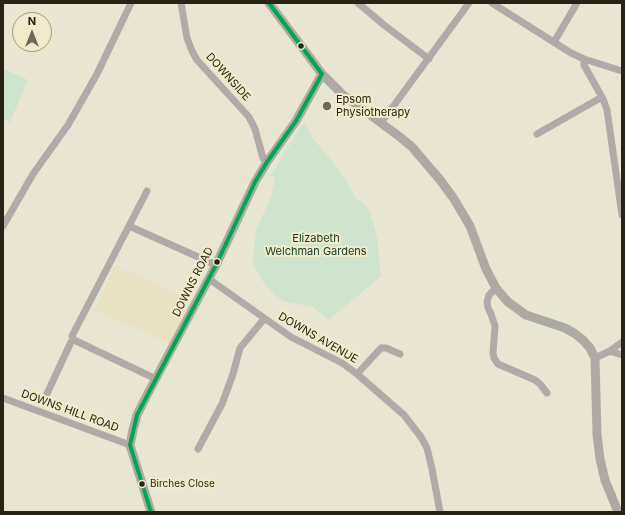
<!DOCTYPE html>
<style>
body{margin:0}
#map{position:relative;width:625px;height:515px;overflow:hidden;background:#e9e5d3;font-family:Inter,sans-serif}
canvas{display:block}
.frame{position:absolute;inset:0;border:4px solid #272417;pointer-events:none}
.north{position:absolute;left:12px;top:12px;width:40px;height:40px;box-sizing:border-box;background:#f2ebca;border:1px solid #a19b82;border-radius:50%;rotate:0deg;font-size:11px;font-weight:700;line-height:16px;text-align:center;color:#272417}
.north::after{content:'';display:block;margin:auto;width:14px;height:18px;background:#6b6859;clip-path:polygon(50% 0,100% 100%,50% 72%,0 100%)}
</style>
<div id="map">
<canvas width="625" height="515"></canvas>
<div class="frame"></div>
<div class="north">N</div>
</div>
<script>
const c = document.querySelector('canvas').getContext('2d');
c.lineJoin = 'round';
function fillPath(path, color) {
  c.fillStyle = color;
  c.fill(path, 'evenodd');
}
function toPath(rows) {
  const path = new Path2D();
  for (const r of rows) {
    path.moveTo(r[0], r[1]);
    for (let i = 2; i < r.length; i += 2) path.lineTo(r[i], r[i + 1]);
  }
  return path;
}
function strokePath(path, color, width, dash) {
  c.strokeStyle = color;
  c.lineWidth = width;
  c.lineCap = dash ? 'butt' : 'round';
  c.setLineDash(dash || []);
  c.stroke(path);
}
function label(font, color, halo, rows, align = 'center') {
  c.font = font + ' Inter,sans-serif';
  c.lineWidth = 4;
  c.setLineDash([]);
  c.textBaseline = 'middle';
  c.strokeStyle = halo;
  c.fillStyle = color;
  for (const [text, x, y, turn = 0] of rows) {
    c.save();
    c.translate(x, y);
    c.rotate((+turn || 0) * Math.PI / 180);
    c.textAlign = isNaN(turn) ? turn : align;
    if (halo) c.strokeText(text, 0, 0);
    c.fillText(text, 0, 0);
    c.restore();
  }
}
fillPath(toPath([
 [115,265,193,301,173,346,95,310]
]), '#e8e2c3');
fillPath(toPath([
 [3,69,28,80,10,122,3,119],
 [306,124,312,137,340,171,356,198,367,207,370,212,377,236,381,276,329,320,313,307,283,301,278,298,264,283,257,272,253,261,256,230,271,197,275,177,270,176,302,125]
]), '#cfe3cf');
strokePath(toPath([
 [181,3,187,38,192,51,197,60,249,117,255,129,263,158,267,162],
 [358,3,384,25,429,59],
 [492,3,571,53,584,59,622,71],
 [554,42,577,3],
 [584,59,584,65,603,99,607,110,622,215],
 [381,123,469,3],
 [537,134,602,97],
 [147,191,72,336,74,340,156,379],
 [3,226,33,174,68,125,97,74,131,3],
 [129,226,216,265],
 [209,279,291,337,342,363,357,374,404,415,421,437,427,448,432,469,440,512],
 [496,288,489,295,487,302,488,308,491,314,495,326,493,353,494,358,498,364,535,380,540,384,547,393],
 [610,351,622,355],
 [595,358,610,351,622,342],
 [357,374,381,348,386,348,400,354],
 [3,398,130,445],
 [45,398,71,342,74,340],
 [198,449,222,404,233,374,240,348,264,319]
]), '#b0aaa8', 7);
strokePath(toPath([
 [269,3,322,74,342,94,400,137,412,147,441,181,454,199,470,226,486,269,496,288,508,302,526,315,565,328,574,333,583,340,590,348,595,358,597,434,600,459,605,480,618,512],
 [151,512,130,445,133,430,137,415,146,397,216,265,255,182,267,162,296,121,322,74]
]), '#aea9a4', 9);
strokePath(toPath([
 [269,3,322,74],
 [151,512,130,445,137,415,216,265,255,182,267,162,296,121,322,74]
]), '#00a651', 4);
for (const [x, y, r, color] of [
 [301,46,3.5,"#272417"],
 [327,106,5,"#6b6859"],
 [217,262,3.5,"#272417"],
 [142,484,3.5,"#272417"]
]) {
  const dot = new Path2D();
  dot.arc(x, y, r, 0, 2 * Math.PI);
  c.fillStyle = color;
  c.fill(dot);
  strokePath(dot, '#f2ebca', 1.5);
}
label('10px', '#272417', '#f2ebca', [
 ["Birches Close",150,484]
], 'left');
label('11px', '#272417', '#f2ebca', [
 ["DOWNSIDE",228,77,48],
 ["DOWNS ROAD",193,282,-63],
 ["DOWNS AVENUE",318,338,30],
 ["DOWNS HILL ROAD",70,411,20]
]);
label('11px', '#272417', '#f2ebca', [
 ["Epsom",336,100],
 ["Physiotherapy",336,113]
], 'left');
label('11px', '#103c29', '#f2ebca', [
 ["Elizabeth",316,239],
 ["Welchman Gardens",316,252]
]);
</script>
